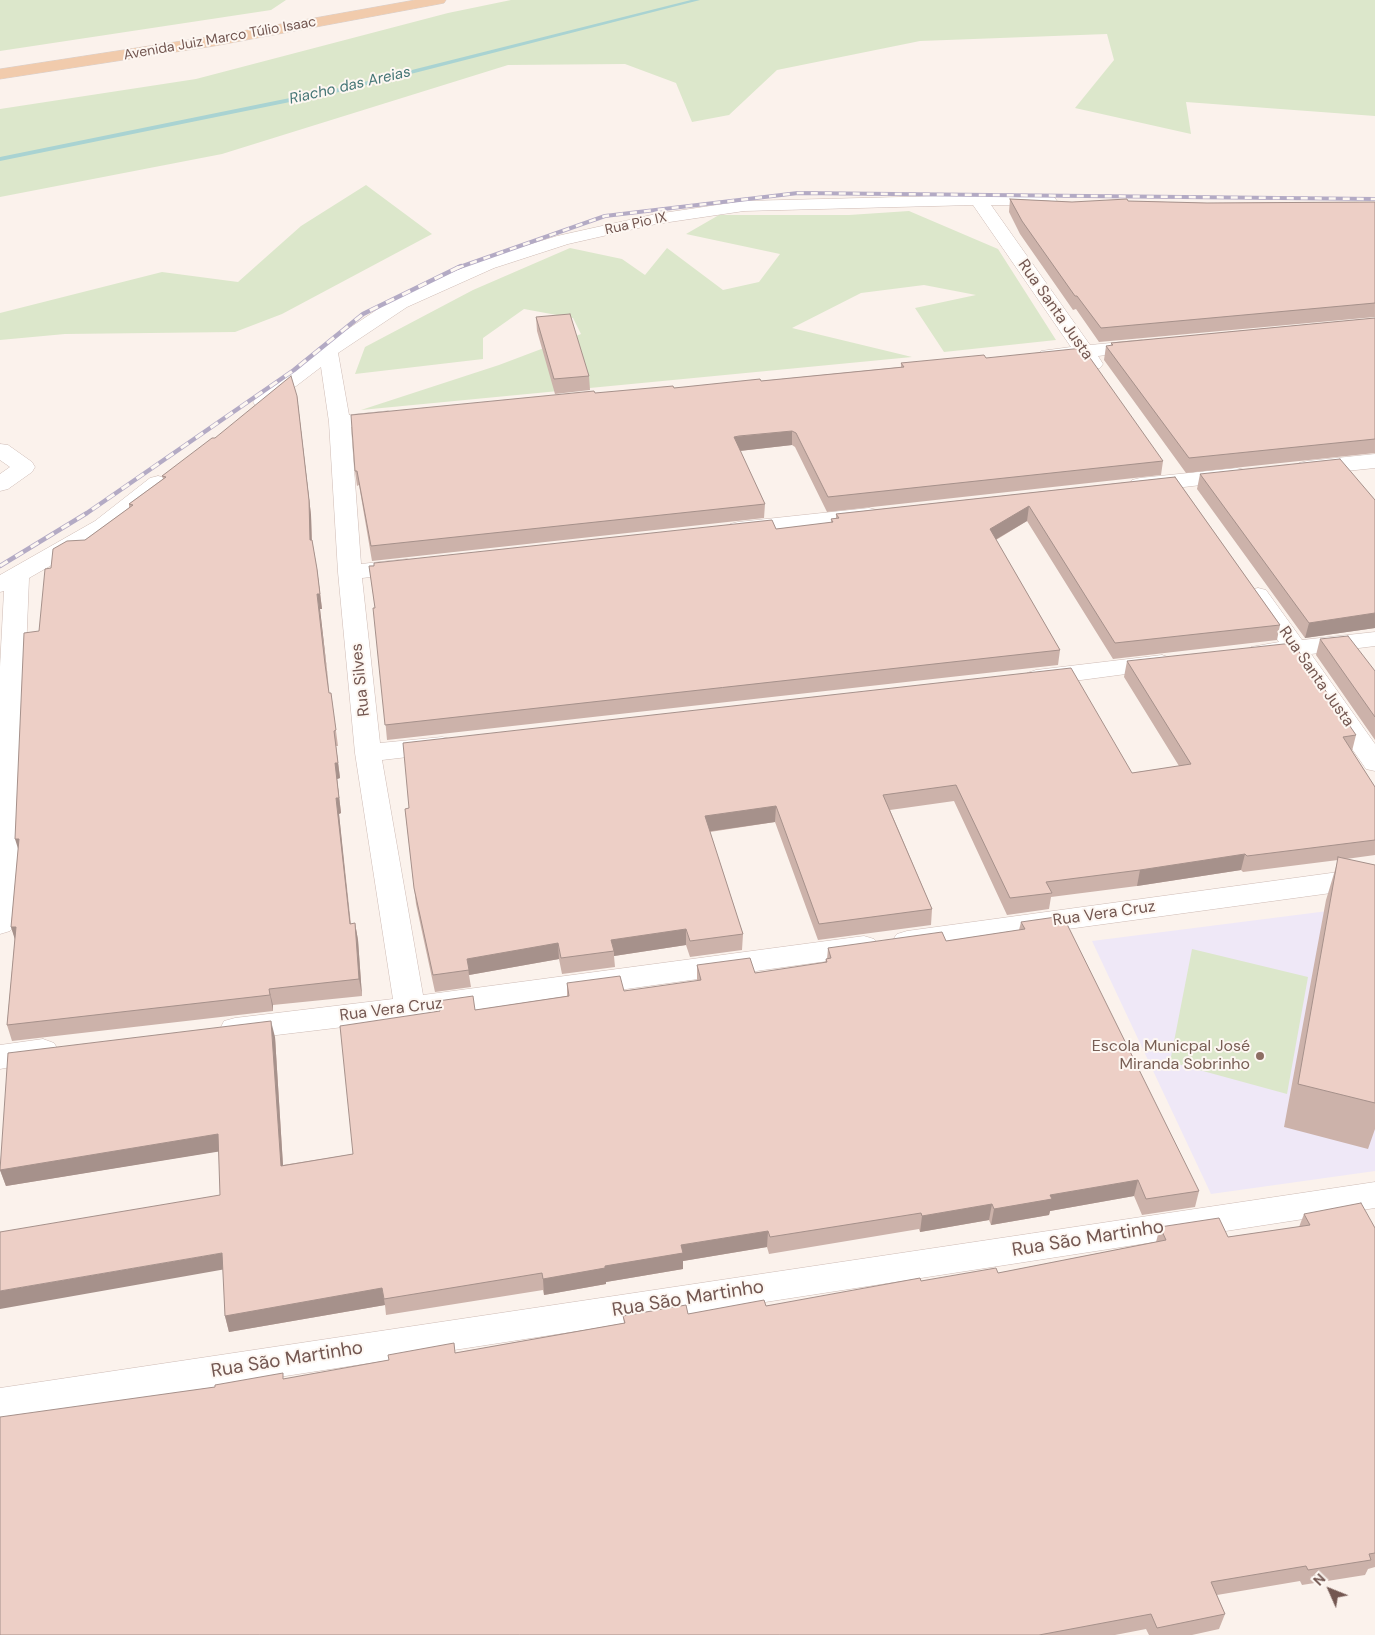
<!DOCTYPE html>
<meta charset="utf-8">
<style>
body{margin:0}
#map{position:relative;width:1375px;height:1635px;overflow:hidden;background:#fbf2ec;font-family:"DM Sans",sans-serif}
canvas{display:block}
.north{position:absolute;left:1305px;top:1565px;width:50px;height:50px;-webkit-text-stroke:4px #fdf7f2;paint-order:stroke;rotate:314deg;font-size:14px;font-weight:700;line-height:20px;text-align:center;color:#735751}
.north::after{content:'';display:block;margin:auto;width:18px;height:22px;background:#735751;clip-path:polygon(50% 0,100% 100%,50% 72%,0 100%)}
</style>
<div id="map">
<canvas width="1375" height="1635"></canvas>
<div class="north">N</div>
</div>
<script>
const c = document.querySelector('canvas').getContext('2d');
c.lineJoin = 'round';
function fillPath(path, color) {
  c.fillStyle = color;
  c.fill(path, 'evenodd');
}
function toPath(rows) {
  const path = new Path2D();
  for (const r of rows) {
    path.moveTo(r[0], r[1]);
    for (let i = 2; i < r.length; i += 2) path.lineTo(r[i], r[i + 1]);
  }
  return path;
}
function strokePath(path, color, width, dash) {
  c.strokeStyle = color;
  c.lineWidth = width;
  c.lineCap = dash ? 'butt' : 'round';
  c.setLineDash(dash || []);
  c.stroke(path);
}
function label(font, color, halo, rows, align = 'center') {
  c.font = font + ' "DM Sans",sans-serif';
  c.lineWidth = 4;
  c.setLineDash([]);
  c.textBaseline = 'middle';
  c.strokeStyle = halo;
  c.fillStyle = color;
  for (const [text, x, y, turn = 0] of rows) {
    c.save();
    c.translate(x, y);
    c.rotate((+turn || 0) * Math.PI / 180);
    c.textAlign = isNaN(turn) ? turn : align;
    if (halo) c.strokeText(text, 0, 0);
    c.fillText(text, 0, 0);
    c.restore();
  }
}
fillPath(toPath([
 [1375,905,1375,1171,1211,1194,1092,941]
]), '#efe8f7');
fillPath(toPath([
 [0,0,286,0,271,10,0,51],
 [511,0,1375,0,1375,116,1186,102,1191,134,1075,108,1114,60,1107,34,920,41,777,70,729,115,692,122,676,83,625,64,508,65,222,154,0,197,0,109,196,79,448,13],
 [366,185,432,234,282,314,235,332,65,334,0,340,0,313,162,272,238,282,301,226],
 [909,211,998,249,1056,340,944,352,915,308,976,295,924,285,861,293,792,328,912,357,361,410,499,365,581,334,573,318,524,309,483,338,483,359,355,374,365,347,473,290,570,248,622,259,645,275,667,248,723,290,759,282,780,254,686,234,719,215,849,215],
 [1192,949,1308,977,1287,1094,1170,1062]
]), '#dce7cb');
fillPath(toPath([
 [691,0,700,0,344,91,0,161,0,157,344,87,691,0]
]), '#a9d3d2');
const minor = toPath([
 [978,195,1054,197,1057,201,1054,205,1048,206,991,205,1090,345,1142,340,1149,342,1152,346,1149,350,1098,356,1103,364,1100,368,1093,370,1086,368,1079,358,1048,361,1041,359,1038,355,1041,351,1071,347,973,205,744,211,656,224,568,244,494,268,407,307,338,353,349,415,388,411,395,413,399,417,395,421,388,423,351,427,361,564,407,559,415,561,419,566,415,571,407,573,362,578,380,743,442,737,451,739,455,745,451,751,442,753,382,760,423,995,864,936,874,939,879,946,874,953,864,956,410,1019,235,1040,224,1037,220,1029,224,1021,235,1018,393,999,355,753,338,572,329,422,321,367,270,406,263,408,256,406,253,402,256,398,321,347,393,299,480,260,557,236,656,214,744,201,978,195],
 [0,444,8,445,32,462,35,467,32,472,8,489,0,491,0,474,10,467,0,460,0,444],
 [1375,454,1375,468,1307,475,1299,473,1296,468,1299,463,1307,461,1375,454],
 [1237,468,1245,470,1248,475,1245,480,1140,492,1132,490,1129,485,1132,480,1140,478,1237,468],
 [158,476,166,478,169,483,166,488,111,531,29,578,15,924,10,931,0,934,0,667,4,591,0,592,0,575,95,521,150,478,158,476],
 [869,508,877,510,880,515,877,520,738,536,730,534,727,529,730,524,738,522,869,508],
 [1258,588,1266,590,1302,640,1375,632,1375,646,1311,654,1375,744,1375,771,1366,769,1288,656,1260,659,1251,657,1248,652,1251,647,1279,642,1246,595,1250,590,1258,588],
 [1162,655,1171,658,1175,663,1171,668,1036,686,1027,683,1023,678,1027,673,1036,670,1162,655],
 [1375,867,1375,887,907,951,897,948,892,941,897,934,907,931,1375,867],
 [43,1039,54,1043,59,1051,54,1059,0,1069,0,1045,43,1039],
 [1375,1182,1375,1208,0,1420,0,1388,1375,1182]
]);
const primary = toPath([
 [415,0,446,0,444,3,439,4,214,46,0,79,0,69,214,36,415,0]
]);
strokePath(minor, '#cebbb5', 1);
strokePath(primary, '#d8d0ce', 1);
fillPath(minor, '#fff');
fillPath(primary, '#f1cbac');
const railFar1 = toPath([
 [457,268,605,216,798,193,1375,199]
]);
const rail = toPath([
 [0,566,87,513,294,370,363,314,461,266]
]);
strokePath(railFar1, '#b3aac4', 4);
strokePath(rail, '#b3aac4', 4.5);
strokePath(railFar1, '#fdf7f2', 2.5, [7]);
strokePath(rail, '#fdf7f2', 3, [9]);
fillPath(toPath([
 [1010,199,1072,202,1128,201,1207,203,1375,202,1375,317,1099,342,1076,309,1073,310,1020,234,1009,212],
 [536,317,589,376,590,390,555,394,537,331],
 [1375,318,1375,453,1186,473,1104,360,1106,346,1111,346,1111,343],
 [986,358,1163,461,1161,475,827,512,795,447,792,445,740,451,765,504,764,518,372,561,359,485,357,486,355,471,595,393,674,388,761,381,901,367,901,363],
 [297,396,311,515,312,540,317,569,322,609,320,609,328,679,329,693,331,693,338,746,336,746,340,778,337,779,341,813,339,814,351,924,355,923,358,940,362,996,273,1005,273,1011,12,1041,7,1025,15,938,11,927,39,631,51,568,85,540,129,508,129,504,163,479,162,476,215,438],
 [1200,474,1375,500,1375,628,1305,638,1197,489],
 [1175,477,1280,625,1277,640,1113,659,1027,521,996,540,1060,650,1058,665,387,740,375,608,369,566,776,529,831,523,831,519,836,518,836,514],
 [1320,639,1375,671,1375,740,1316,655],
 [1127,661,1356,735,1352,751,1375,787,1375,855,1346,859,1375,865,1375,1129,1368,1149,1284,1127,1326,900,1338,860,1243,872,1241,870,1137,886,1051,897,1049,909,1007,915,954,801,890,810,932,909,931,925,818,940,775,822,710,832,743,934,742,950,690,957,686,945,614,956,615,967,562,974,559,959,469,975,471,987,435,992,416,904,405,809,1132,773,1179,766,1124,677],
 [1021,922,1199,1191,1195,1207,1142,1215,1134,1196,1050,1211,1049,1215,991,1225,989,1220,920,1232,919,1229,769,1254,767,1247,683,1261,683,1269,606,1282,606,1284,544,1295,543,1290,386,1315,385,1305,229,1332,225,1316,219,1151,6,1186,0,1170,275,1037,283,1165,353,1154,439,1011,438,1001,475,1010,567,996,567,983,624,991,697,981,697,965,755,973,825,963,826,959,827,959,828,948,946,941,1019,930],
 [1304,1214,1375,1228,1375,1567,1368,1569,1365,1575,1302,1585,1300,1581,1217,1595,1225,1614,1219,1629,1192,1635,1149,1635,1146,1629,1115,1635,0,1635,284,1379,455,1353,624,1323,623,1316,688,1314,766,1306,921,1281,998,1273,1156,1242,1160,1227,1228,1237,1299,1227]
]), '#ccb2aa');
fillPath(toPath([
 [297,396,311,515,312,555,310,540],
 [792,431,792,445,739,451,734,437],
 [1029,506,1027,521,988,544,990,529],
 [317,569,322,609,320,609,328,679,317,594],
 [1375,613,1375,628,1305,638,1309,623],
 [334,731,340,778,337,779,341,813,339,814,352,940,350,924,336,798],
 [776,806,775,822,705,832,705,816],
 [15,839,19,839,20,855],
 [1245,854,1241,870,1137,886,1140,870],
 [355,923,358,940,362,996,359,979],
 [11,927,16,927,16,943],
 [686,929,686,945,614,956,614,951,611,940],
 [558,943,559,959,469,975,467,959],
 [269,989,273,1005,273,1011,270,995],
 [271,1021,275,1037,284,1182,281,1166],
 [218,1134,222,1151,6,1186,0,1170],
 [1138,1180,1134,1196,1050,1211,1049,1215,991,1225,994,1209,1050,1195],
 [992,1204,989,1220,920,1232,922,1216],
 [768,1231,767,1247,683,1261,683,1269,606,1282,606,1284,544,1295,543,1279,605,1266,681,1245],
 [222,1253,226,1269,0,1309,0,1291],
 [382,1288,385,1305,229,1332,225,1316]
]), '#a6918b');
const building = toPath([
 [1010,199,1072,202,1127,199,1128,201,1207,203,1375,202,1375,303,1101,328,1077,296,1075,296,1022,221,1010,199],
 [570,314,589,376,554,379,536,317,570,314],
 [1375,318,1375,439,1189,458,1106,346,1113,345,1111,343,1375,318],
 [1083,348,1163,461,828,497,796,433,792,431,739,436,734,437,765,504,371,546,357,471,355,471,351,415,594,391,595,393,673,386,674,388,760,379,761,381,904,367,901,363,984,355,986,358,1083,348],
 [291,376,297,396,309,500,310,540,312,540,317,569,320,594,317,594,325,664,329,693,331,693,336,730,334,731,338,763,335,763,339,798,336,798,350,924,355,923,359,979,269,989,270,995,7,1025,16,927,11,927,19,839,15,839,24,633,39,631,45,569,51,568,53,549,67,541,85,540,133,505,129,504,166,477,162,476,212,438,215,438,291,376],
 [1340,459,1375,500,1375,613,1309,623,1200,474,1340,459],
 [1175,477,1280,625,1115,643,1029,506,990,529,1060,650,385,725,373,608,375,608,369,566,374,566,374,563,772,520,776,529,833,522,831,519,839,518,836,514,1175,477],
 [1348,636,1375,671,1375,717,1320,639,1348,636],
 [1293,643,1356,735,1343,737,1375,787,1375,840,1247,856,1245,854,1140,870,1046,882,1052,893,1010,898,956,785,883,795,932,909,819,924,776,806,705,816,743,934,690,941,686,929,611,940,614,951,561,958,558,943,467,959,469,970,433,975,414,888,405,809,409,808,403,743,1071,668,1132,773,1191,764,1127,661,1293,643],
 [1338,857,1375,865,1375,1103,1298,1084,1338,857],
 [1063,916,1199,1191,1146,1199,1138,1180,1050,1195,1052,1199,994,1209,992,1204,922,1216,921,1213,770,1237,768,1231,681,1245,683,1253,605,1266,605,1268,543,1279,542,1273,384,1299,382,1288,225,1316,222,1253,0,1291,0,1232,220,1195,218,1134,0,1170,8,1053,271,1021,281,1166,353,1154,340,1026,440,1011,438,1001,473,996,475,1010,569,996,567,983,620,976,624,991,701,980,697,965,750,958,755,973,827,962,826,959,831,958,828,948,942,932,946,941,1025,929,1021,922,1063,916],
 [1361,1203,1375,1228,1375,1553,1369,1554,1371,1560,1308,1570,1306,1566,1211,1582,1225,1614,1157,1628,1151,1614,1039,1635,0,1635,0,1417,215,1387,215,1385,283,1373,283,1379,389,1360,388,1355,454,1343,455,1353,625,1323,623,1316,686,1305,688,1314,764,1300,766,1306,920,1278,921,1281,996,1268,998,1273,1166,1240,1160,1227,1219,1218,1228,1237,1310,1225,1304,1214,1361,1203]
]);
fillPath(building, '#edcfc6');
strokePath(building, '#a6918b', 1);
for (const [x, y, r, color] of [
 [1260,1056,5,"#8d6e63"]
]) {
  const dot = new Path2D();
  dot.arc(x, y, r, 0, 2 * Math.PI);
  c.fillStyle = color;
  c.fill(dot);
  strokePath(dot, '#fdf7f2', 2);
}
label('14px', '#735751', '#fdf7f2', [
 ["Avenida Juiz Marco Túlio Isaac",220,39,-10],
 ["Rua Pio IX",636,224,-12]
]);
label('italic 15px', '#467676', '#fdf7f2', [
 ["Riacho das Areias",350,86,-13]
]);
label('16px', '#735751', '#fdf7f2', [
 ["Rua Santa Justa",1055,310,55],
 ["Rua Santa Justa",1316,677,55],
 ["Rua Silves",361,680,-96],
 ["Rua Vera Cruz",1104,914,-8],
 ["Rua Vera Cruz",391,1010,-7]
]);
label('16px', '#785e54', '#fdf7f2', [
 ["Escola Municpal José",1250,1047],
 ["Miranda Sobrinho",1250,1065]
], 'right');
label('19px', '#735751', '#fdf7f2', [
 ["Rua São Martinho",1088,1239,-9],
 ["Rua São Martinho",688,1299,-9],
 ["Rua São Martinho",287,1360,-9]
]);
</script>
